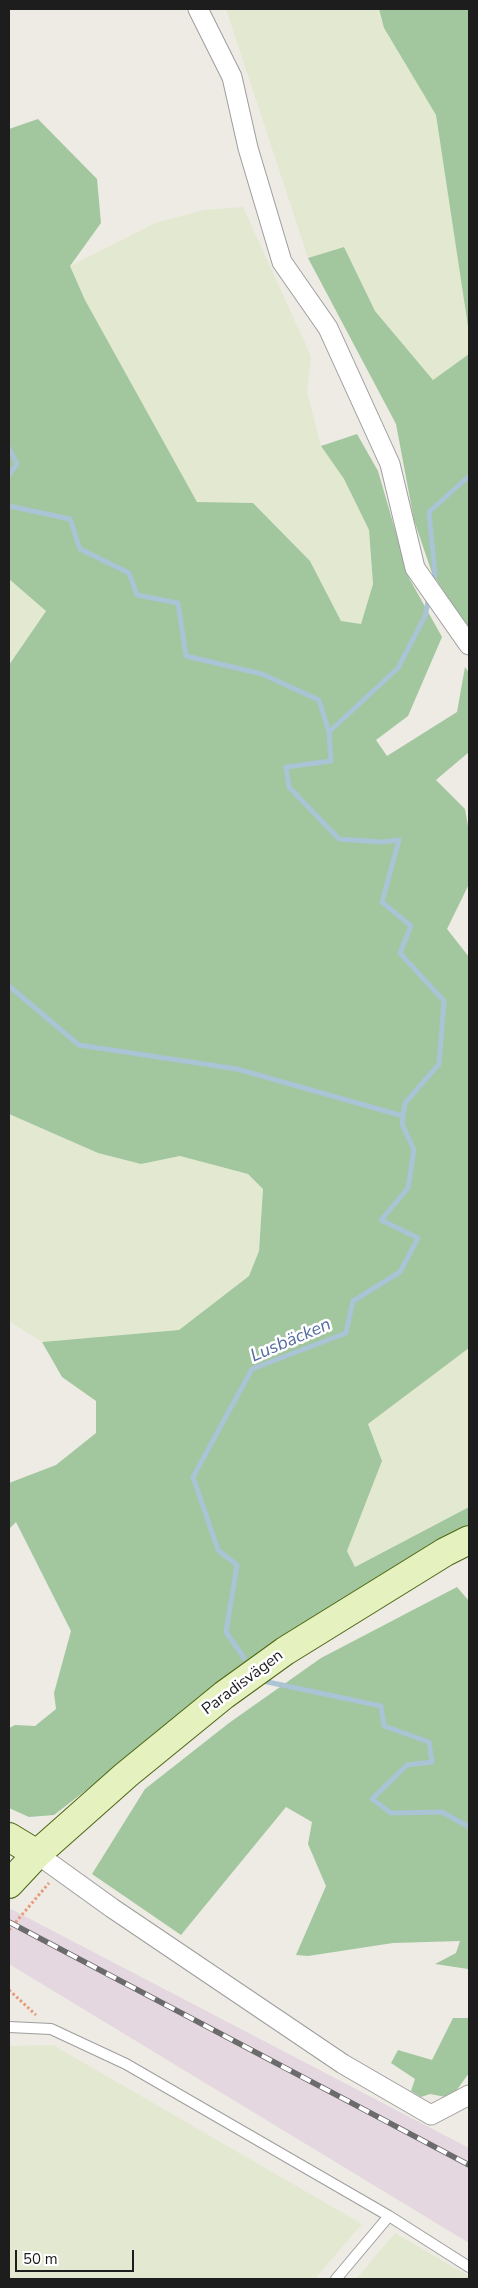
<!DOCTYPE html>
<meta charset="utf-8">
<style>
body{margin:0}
#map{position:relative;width:478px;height:2288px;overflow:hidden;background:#edebe4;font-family:"Nunito Sans",sans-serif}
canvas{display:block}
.frame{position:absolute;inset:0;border:10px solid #1d1d1d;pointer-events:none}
.scale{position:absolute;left:15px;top:2250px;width:119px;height:22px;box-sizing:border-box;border:2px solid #1d1d1d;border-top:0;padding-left:6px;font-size:15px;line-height:18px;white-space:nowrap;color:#1d1d1d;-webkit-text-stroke:4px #fff;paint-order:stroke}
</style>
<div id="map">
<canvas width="478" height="2288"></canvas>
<div class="frame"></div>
<div class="scale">50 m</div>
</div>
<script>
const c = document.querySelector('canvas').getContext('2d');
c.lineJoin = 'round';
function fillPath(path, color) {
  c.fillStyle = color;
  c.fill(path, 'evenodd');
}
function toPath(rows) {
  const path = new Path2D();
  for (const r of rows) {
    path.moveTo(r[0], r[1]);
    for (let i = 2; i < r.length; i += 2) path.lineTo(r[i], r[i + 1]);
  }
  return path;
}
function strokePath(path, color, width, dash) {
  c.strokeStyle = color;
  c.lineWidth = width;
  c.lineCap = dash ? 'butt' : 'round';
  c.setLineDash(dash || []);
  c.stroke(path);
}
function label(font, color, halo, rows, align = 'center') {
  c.font = font + ' "Nunito Sans",sans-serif';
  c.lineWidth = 5;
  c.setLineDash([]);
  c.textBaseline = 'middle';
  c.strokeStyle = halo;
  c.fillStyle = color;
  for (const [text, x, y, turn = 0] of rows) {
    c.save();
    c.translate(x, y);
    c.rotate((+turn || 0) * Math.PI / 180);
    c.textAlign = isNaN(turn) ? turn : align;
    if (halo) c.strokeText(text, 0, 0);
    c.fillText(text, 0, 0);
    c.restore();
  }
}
fillPath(toPath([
 [9,1908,469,2148,469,2243,9,1964]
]), '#e5d7e0');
fillPath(toPath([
 [226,9,379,9,384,28,436,115,469,333,469,354,433,380,375,311,344,247,308,258],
 [243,207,311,356,307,392,321,446,344,479,369,530,373,584,361,624,341,621,310,561,253,503,197,503,85,300,70,266,155,223,204,210],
 [9,579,46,610,9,665],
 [9,1114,98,1153,141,1164,180,1156,248,1174,263,1189,259,1251,249,1276,179,1330,42,1342,9,1321],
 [469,1348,469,1507,355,1567,347,1551,382,1461,368,1424],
 [53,2045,362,2224,315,2279,9,2279,9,2046],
 [395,2233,469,2276,469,2279,356,2279]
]), '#e3e9d1');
fillPath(toPath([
 [379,9,469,9,469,333,436,115,384,28],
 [38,119,97,179,101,223,70,266,85,300,197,502,253,503,310,561,341,621,361,624,373,584,369,530,344,479,321,446,357,434,378,471,409,578,442,637,408,716,376,740,387,756,457,712,465,667,469,673,469,752,436,780,465,809,469,832,469,884,447,929,469,957,469,1348,368,1424,382,1461,347,1551,355,1567,469,1507,469,1527,345,1598,174,1722,54,1815,29,1817,9,1808,9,1728,15,1725,35,1726,56,1709,54,1693,71,1631,16,1522,9,1529,9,1483,56,1465,96,1433,96,1401,62,1377,42,1342,179,1330,249,1276,259,1251,263,1189,248,1174,180,1156,141,1164,98,1153,9,1114,9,665,46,611,9,579,9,129],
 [344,247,375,311,433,380,469,354,469,630,432,573,414,520,396,424,308,258],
 [457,1587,469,1601,469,1971,468,1969,435,1964,456,1953,460,1941,393,1943,308,1956,296,1955,326,1886,308,1844,312,1822,286,1807,181,1935,92,1874,145,1789,229,1723,321,1658],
 [453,2018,469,2018,469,2073,451,2098,430,2094,421,2097,411,2091,415,2079,391,2063,398,2050,432,2060]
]), '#a2c79e');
strokePath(toPath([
 [9,448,17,464,9,475],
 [9,506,70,519,80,549,129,573,137,595,178,603,186,656,262,674,319,700,329,732,331,761,286,767,289,787,339,839,382,842,399,840,382,902,411,926,400,953,444,1001,439,1064,405,1103,402,1124,414,1150,408,1188,381,1220,418,1238,400,1272,353,1301,346,1333,252,1369,193,1477,218,1550,237,1565,226,1632,244,1658],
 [432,584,435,574,429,512,469,476],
 [329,732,398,668,425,616,429,597],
 [9,986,79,1045,237,1069,403,1116],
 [263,1681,381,1706,384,1726,429,1742,432,1762,407,1765,372,1799,391,1813,442,1812,469,1827]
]), '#aac3d5', 5);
const lane = toPath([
 [9,2027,51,2029,126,2064,389,2216,469,2267],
 [336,2279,389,2216]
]);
const street = toPath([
 [198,9,232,77,248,148,282,262,328,328,390,464,415,568,469,645],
 [37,1854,112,1908,343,2064,431,2115,469,2095]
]);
const secondary = toPath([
 [9,1837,37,1854],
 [9,1884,37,1854,126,1775,224,1695,285,1651,445,1552,469,1540]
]);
strokePath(lane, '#9e9e9e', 12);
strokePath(street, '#9e9e9e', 21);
strokePath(secondary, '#4d6612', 30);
strokePath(toPath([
 [9,1930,49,1883],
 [9,1990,36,2015]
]), '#e8997a', 3, [2.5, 2.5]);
strokePath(lane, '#fff', 10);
strokePath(street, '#fff', 19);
strokePath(secondary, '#e5f1be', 28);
const rail = toPath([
 [9,1922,469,2165]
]);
strokePath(rail, '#6b6b6b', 5.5);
strokePath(rail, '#fff', 4, [11]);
label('16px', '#1d1d1d', '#fff', [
 ["Paradisvägen",243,1683,-37]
]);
label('italic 18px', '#556da0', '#fff', [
 ["Lusbäcken",291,1341,-23]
]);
</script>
